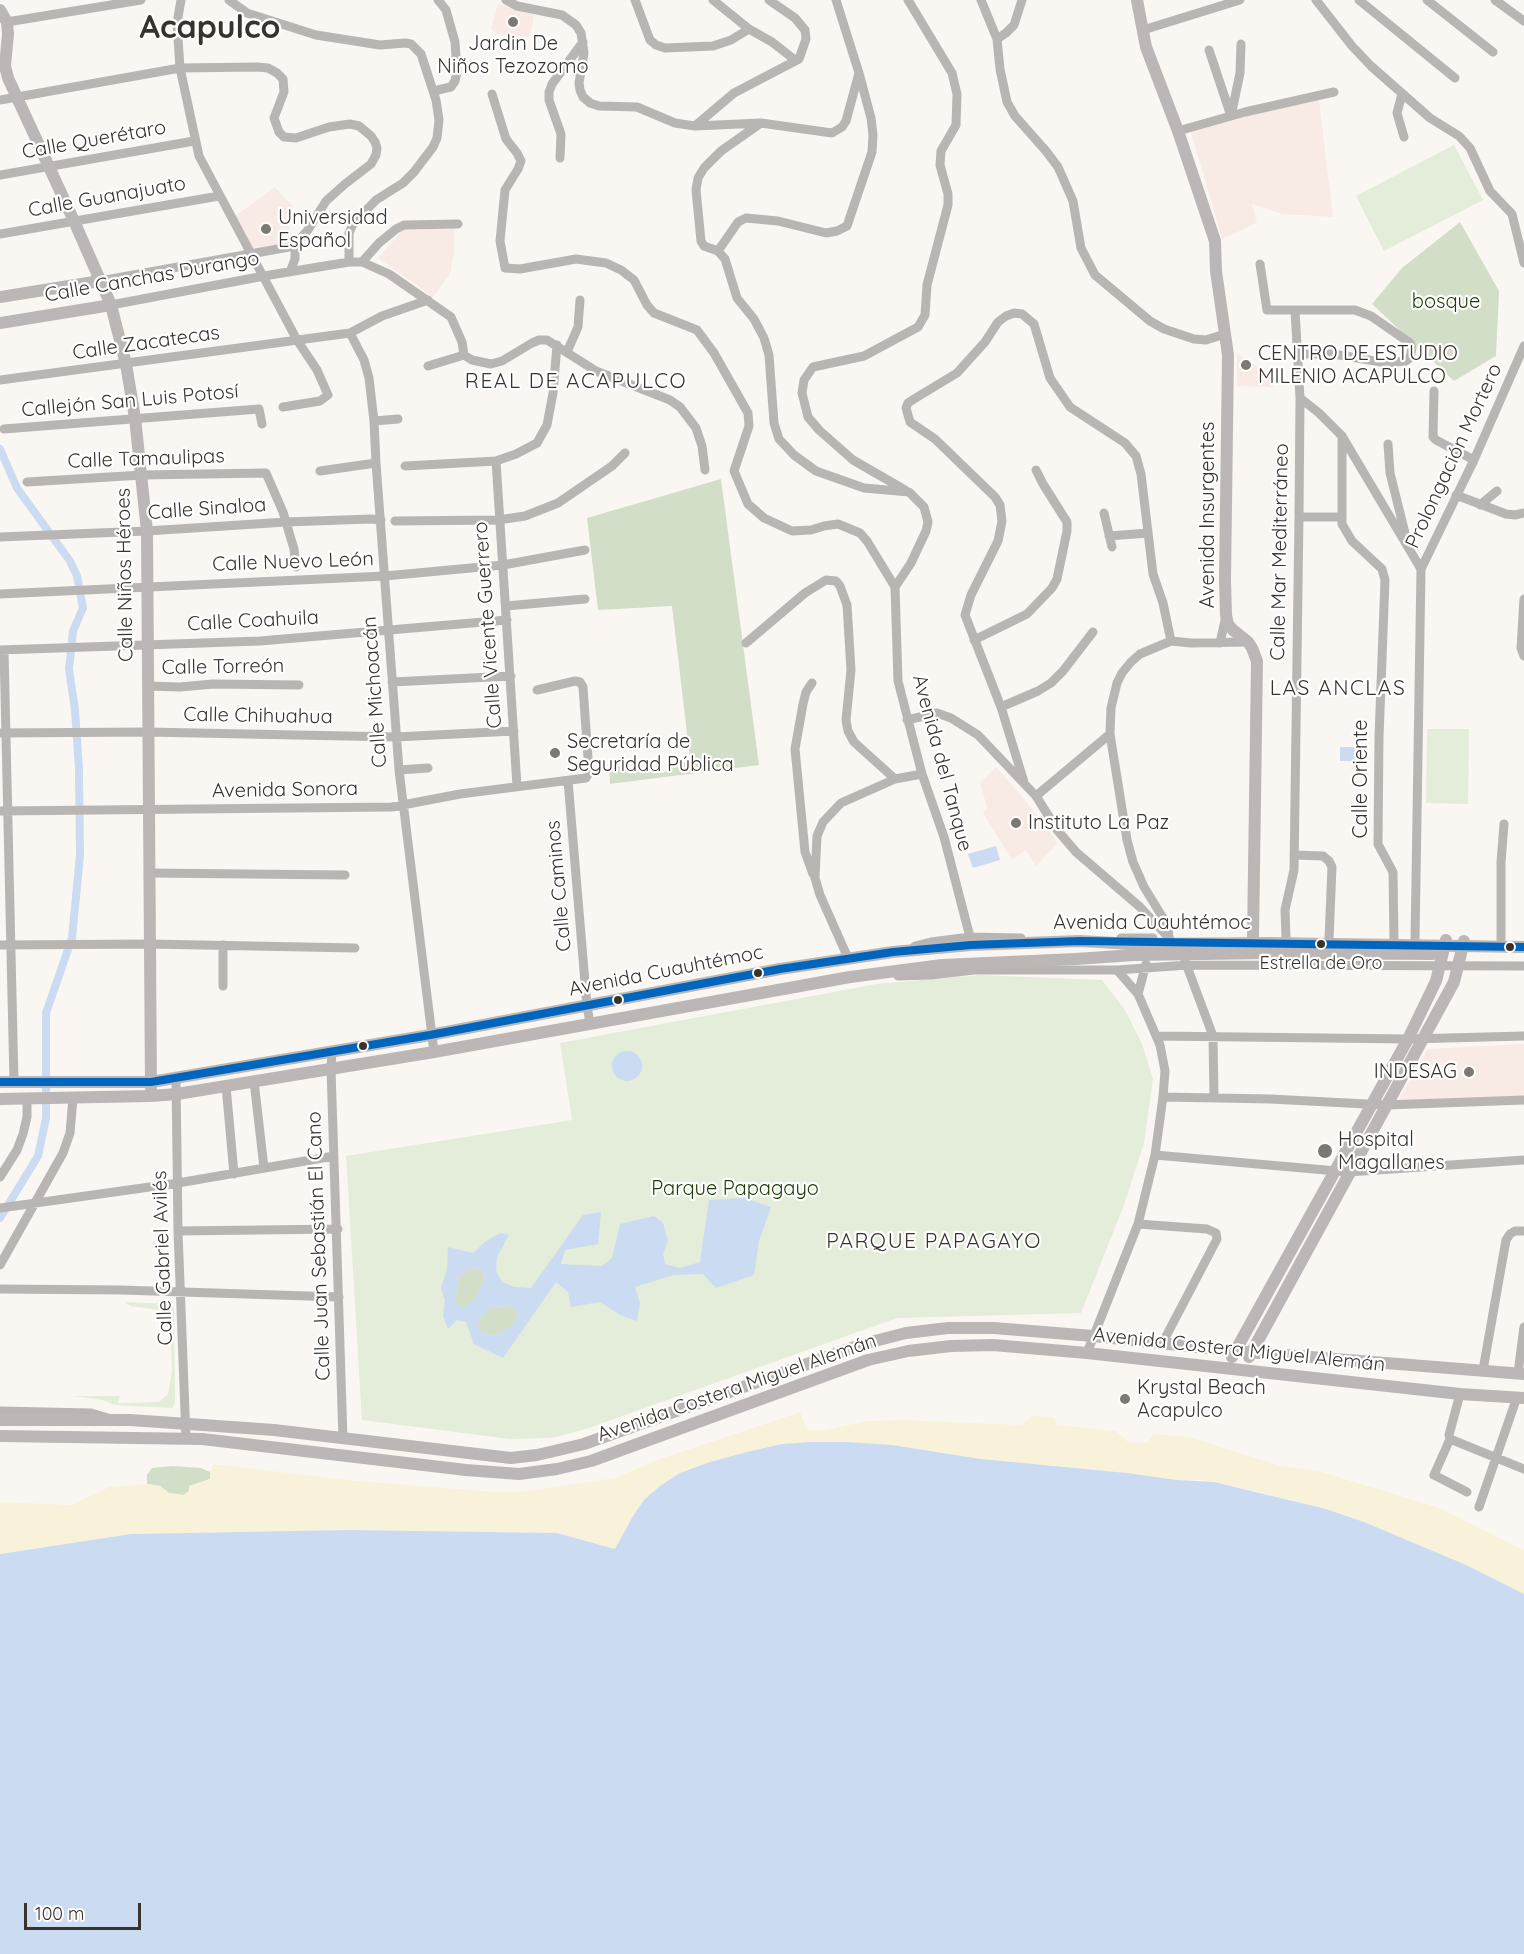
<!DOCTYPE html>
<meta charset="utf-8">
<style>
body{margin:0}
#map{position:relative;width:1524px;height:1954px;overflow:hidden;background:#faf7f2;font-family:Quicksand,sans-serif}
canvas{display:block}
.scale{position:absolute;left:24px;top:1903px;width:117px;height:27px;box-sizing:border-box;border:3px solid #39332b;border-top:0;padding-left:8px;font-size:18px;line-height:21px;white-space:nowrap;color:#39332b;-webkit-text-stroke:4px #fff;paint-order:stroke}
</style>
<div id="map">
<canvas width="1524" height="1954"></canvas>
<div class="scale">100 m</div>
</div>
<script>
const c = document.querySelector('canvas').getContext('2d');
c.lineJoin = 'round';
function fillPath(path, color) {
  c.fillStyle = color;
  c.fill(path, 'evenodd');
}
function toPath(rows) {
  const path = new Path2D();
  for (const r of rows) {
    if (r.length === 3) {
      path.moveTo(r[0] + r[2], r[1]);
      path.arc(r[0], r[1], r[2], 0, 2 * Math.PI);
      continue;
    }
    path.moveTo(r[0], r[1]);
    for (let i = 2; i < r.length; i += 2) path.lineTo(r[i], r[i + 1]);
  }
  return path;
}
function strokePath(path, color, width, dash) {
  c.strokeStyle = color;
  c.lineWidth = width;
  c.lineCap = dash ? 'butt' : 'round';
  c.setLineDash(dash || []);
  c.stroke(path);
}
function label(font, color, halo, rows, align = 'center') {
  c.font = font + ' Quicksand,sans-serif';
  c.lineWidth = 4.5;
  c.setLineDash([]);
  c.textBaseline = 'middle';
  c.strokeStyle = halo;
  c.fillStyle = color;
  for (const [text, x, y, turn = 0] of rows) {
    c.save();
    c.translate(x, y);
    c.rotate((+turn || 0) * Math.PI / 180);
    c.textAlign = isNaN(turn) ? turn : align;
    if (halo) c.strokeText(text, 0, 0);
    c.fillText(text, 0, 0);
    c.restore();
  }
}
fillPath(toPath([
 [498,4,534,15,530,37,497,34,491,29],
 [1319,100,1333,217,1282,214,1252,204,1257,223,1222,239,1191,132,1213,123,1250,114],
 [275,187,293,206,287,215,293,242,253,248,235,216],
 [404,228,454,229,454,252,450,274,433,297,378,258],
 [1237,354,1273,376,1273,387,1237,386],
 [996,767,1024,799,1058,843,1036,866,1026,850,1012,860,983,813,987,807,980,783],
 [1524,1044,1524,1096,1404,1102,1399,1099,1428,1049]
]), '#f8ebe5');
fillPath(toPath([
 [1454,145,1483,200,1384,251,1356,196],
 [1427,729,1469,729,1468,804,1426,803],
 [980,975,1102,980,1125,1010,1142,1044,1153,1079,1144,1143,1124,1205,1081,1313,897,1318,586,1429,552,1438,510,1439,362,1420,346,1156,572,1120,560,1043,877,984],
 [125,1302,170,1304,174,1307,175,1403,172,1408,114,1405,103,1400,72,1396,120,1396,118,1403,159,1402,168,1394,172,1371,170,1318,159,1310,130,1306]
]), '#e3edda');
fillPath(toPath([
 [1460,222,1499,291,1496,356,1454,381,1372,304,1402,268],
 [721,479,759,765,610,784,609,765,663,773,690,759,672,606,598,610,587,518],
 [470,1268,482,1270,484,1279,475,1300,463,1309,455,1301,459,1276],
 [512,1306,518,1312,517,1317,511,1327,493,1336,481,1332,477,1325,481,1317,491,1307],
 [172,1466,201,1468,210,1472,210,1479,190,1486,189,1491,184,1495,169,1493,160,1486,147,1484,147,1475,152,1468]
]), '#d2dec8');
fillPath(toPath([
 [800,1412,807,1430,824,1430,868,1421,904,1420,1021,1425,1032,1416,1054,1417,1057,1425,1116,1431,1128,1442,1146,1443,1154,1434,1189,1437,1281,1466,1318,1471,1440,1508,1524,1550,1524,1594,1464,1564,1364,1522,1326,1509,1251,1490,1203,1480,1177,1480,1127,1473,981,1459,905,1447,846,1442,782,1444,644,1500,633,1516,615,1549,557,1533,348,1530,131,1534,0,1554,0,1502,71,1505,109,1487,147,1484,160,1486,169,1493,184,1495,189,1491,189,1486,210,1479,210,1472,214,1464,347,1480,495,1492,520,1492,615,1478,660,1459]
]), '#f9f2db');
fillPath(toPath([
 [1340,747,1368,747,1367,761,1340,761],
 [996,846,1000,860,973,868,968,854],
 [627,1066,15],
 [745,1198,771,1207,759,1241,754,1275,716,1288,703,1274,673,1275,635,1287,640,1303,637,1321,620,1315,600,1302,571,1307,568,1292,556,1282,503,1358,474,1344,466,1322,457,1320,448,1329,443,1316,445,1300,441,1288,447,1270,448,1247,473,1253,485,1242,500,1233,509,1235,497,1257,496,1271,502,1282,515,1287,531,1288,583,1215,601,1212,598,1244,565,1250,561,1264,602,1266,612,1258,620,1224,654,1216,663,1223,668,1241,663,1254,665,1264,680,1268,700,1262,709,1200],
 [470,1268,482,1270,484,1279,475,1300,463,1309,455,1301,459,1276],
 [512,1306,518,1312,517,1317,511,1327,493,1336,481,1332,477,1325,481,1317,491,1307],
 [811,1442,846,1442,892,1445,981,1459,1127,1473,1177,1480,1214,1482,1326,1509,1364,1522,1464,1564,1524,1594,1524,1954,0,1954,0,1554,131,1534,348,1530,557,1533,615,1549,633,1516,644,1500,660,1486,680,1473,710,1462,747,1452,782,1444]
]), '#cbdbf2');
strokePath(toPath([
 [0,449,17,488,70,561,77,576,83,608,73,631,69,669,75,710,79,768,80,855,72,938,46,1013,46,1118,38,1156,0,1218]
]), '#cbdbf2', 8);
strokePath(toPath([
 [181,0,177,23,180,68,199,156,297,340,317,370,328,395,320,401,283,407],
 [229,0,247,13,316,35,380,45,405,43,411,44,421,54,436,100,439,120,437,138,433,147,414,172,403,183,376,200,353,224,349,233,349,262],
 [506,0,517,6,562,15,576,25,581,33,584,53,579,83,580,90,583,97,590,103,599,106,637,107,675,123,695,126,761,123,832,133,842,127,846,121,859,73],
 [635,0,650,40,656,45,665,48,713,46,731,40,749,29],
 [713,0,749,29,772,42,795,60],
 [981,0,997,39,1000,69,1007,102,1015,116,1046,151,1058,167,1073,201,1081,248,1095,275,1150,321,1164,329,1194,339,1206,340,1225,334],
 [1316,0,1352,46,1371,66,1430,118,1459,136,1470,148,1490,191,1512,214,1524,263],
 [1359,0,1455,78],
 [1427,0,1493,52],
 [1495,0,1524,21],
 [7,22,141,0],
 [1143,30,1240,0],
 [997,39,1006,33,1014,25,1022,0],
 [1209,50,1231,116],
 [433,91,451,87,455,81,457,72,455,42,446,10,438,0],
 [492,94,506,139,517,153,521,161,518,169,505,190,500,241,505,268,520,269,576,259,606,263,621,270,634,280,647,305,654,313,697,330,714,353,748,413,749,426,734,471,748,504,764,518,792,531,811,530,824,526,838,524,860,533,867,541,895,587],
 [1402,94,1397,113,1404,137],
 [0,100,180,68,257,67,268,68,277,73,283,79,284,92,274,118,279,132,284,137,296,138,329,127,350,124,359,126,371,136,375,142,377,148,376,155,371,164,345,184,326,201,308,230,295,244,289,247,100,281],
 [1231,116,1240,73,1241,44],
 [761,123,721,151,704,168,698,178,696,190,701,241,704,246,718,251,725,259,737,298,754,319,764,338,769,355,774,423,779,439,794,455,816,471,864,488,909,492,924,507,928,522,926,531,911,563,895,587,898,681,922,774,944,837,970,937],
 [695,126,734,93,799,59,806,39,805,30,795,18,769,0],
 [1178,131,1245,112,1334,92],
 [560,158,561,134,549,100,549,92,552,84,583,42],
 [0,175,194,141],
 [0,234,219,196],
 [718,251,738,222,746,218,778,221,826,233,837,231,847,226,872,152,873,135,871,118,859,73,836,0],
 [362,262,379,243,396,229,404,225,458,224],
 [1260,264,1267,310,1355,310,1371,316,1410,343,1412,348,1410,358,1406,361,1387,363,1333,354,1299,354],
 [290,272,295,259,295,251,292,245],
 [111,305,264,276,349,262,362,262,389,274,451,317,462,342,464,355,472,360,491,364,502,361,532,343,539,340,547,340,596,371,670,400,680,407,696,428,702,446,705,470],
 [350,333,364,360,369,378,374,421,376,463,399,770,434,1052],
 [567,352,578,327,580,300],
 [428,366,464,355],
 [0,380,350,333,382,316,428,300],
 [1434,391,1433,437,1436,440,1474,460],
 [1300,398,1319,413,1342,436,1421,569],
 [374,421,398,419],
 [4,429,259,409,262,424],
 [1342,436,1342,524,1352,541,1382,569,1385,580,1379,737,1378,844,1393,872,1394,940],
 [1388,444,1390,473,1405,533],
 [496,461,517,786],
 [405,466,496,461,516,454,537,443,547,425,553,393,557,345],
 [320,471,376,463],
 [27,482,142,475,266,473,283,512,294,549,296,567],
 [905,490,853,460,819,430,808,417,802,393,804,380,813,367,864,356,918,327,925,315,927,285,948,205,948,194,940,165,941,151,956,125,957,94,952,73,908,0],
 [1456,495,1506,514,1515,515,1524,513],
 [1480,505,1497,491],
 [1104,513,1112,547],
 [1299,517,1341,517],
 [395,521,498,520,525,516,558,503,612,466,625,453],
 [1109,536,1148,533],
 [0,537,147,531,286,522,371,519,381,520],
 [0,594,385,576,503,565,585,550],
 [1524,599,1521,648,1524,656],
 [506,606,585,599],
 [974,640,1027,614,1052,588,1057,579,1067,531,1067,522,1043,484,1036,470],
 [746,643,805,593,826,580,836,581,840,586,847,605,851,670,846,720,848,731,854,742,895,779],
 [1220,643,1226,616],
 [0,650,260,641,507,620],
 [4,650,14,1082],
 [392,682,511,676],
 [812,683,806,692,803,704,795,749,805,852,813,874],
 [147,686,180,687,213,684,299,685],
 [1001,707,1038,691,1051,683,1063,671,1093,632],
 [907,720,937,713,951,718,978,735,1036,796,1058,831,1076,852,1140,907,1169,938],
 [0,733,147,732,396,737,514,731],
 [399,770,428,768],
 [568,781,587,1006,590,1023],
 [1024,782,1001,707,965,615,971,595,998,541,1002,521,1000,505,995,497,935,439,910,422,906,408,908,403,914,399,957,373,985,342,998,322,1006,316,1014,313,1022,314,1034,324,1050,378,1070,407,1125,443,1136,456,1141,474,1153,574,1163,603,1171,641],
 [1036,796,1110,734],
 [0,811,392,807,460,794,586,778,589,772,583,687,580,682,575,681,537,690],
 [1294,855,1323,856,1329,861,1332,867,1329,939],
 [149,873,345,875],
 [1121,938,1153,938],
 [1286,938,1285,910,1294,870,1299,517,1300,398,1295,310],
 [1415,940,1421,569,1474,460,1524,346],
 [1501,942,1501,862,1504,824],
 [0,945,150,944,355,948],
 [915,946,931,942,970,937,1021,938],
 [1176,948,1169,938,1168,926,1144,887,1133,862,1127,840,1110,734,1111,708,1117,683,1122,673,1131,662,1140,654,1171,641,1191,643,1248,642],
 [848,958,820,895,815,878,817,836,823,822,841,803,895,779,922,774],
 [1185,961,1213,1036,1214,1098],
 [898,976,931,975,974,970,1117,970,1188,965,1524,966],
 [223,986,223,945],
 [1138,994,1146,964],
 [1156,1036,1408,1039,1524,1036],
 [332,1051,331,1069,343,1439],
 [176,1078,178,1231,186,1438],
 [254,1081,264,1168],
 [226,1086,234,1174],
 [1163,1097,1270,1099,1386,1105,1524,1100],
 [1155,1155,1348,1172,1524,1160],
 [0,1177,17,1150,23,1134,27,1117,27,1099],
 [0,1208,178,1183,334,1156],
 [1138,1224,1207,1229,1216,1233,1217,1239,1162,1344],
 [178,1231,338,1229],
 [0,1265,63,1153,70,1133,73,1098],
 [0,1289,121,1290,339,1297],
 [1087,1353,1138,1224,1155,1155,1163,1097,1165,1071,1160,1045,1138,994,1117,970],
 [1483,1370,1506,1240,1510,1234,1515,1231,1524,1231],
 [1518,1373,1524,1327],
 [1460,1394,1449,1435,1450,1439,1434,1475,1467,1492],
 [0,1411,91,1413,108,1418],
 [1450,1439,1524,1469],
 [1479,1507,1517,1397]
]), '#b9b5b3', 9);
strokePath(toPath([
 [1137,0,1146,47,1178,131,1215,241,1216,271,1228,355,1225,580,1226,615,1228,624,1233,630,1248,642,1252,648,1257,661,1253,938],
 [0,10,7,22,8,34,5,66,8,78,74,221,111,305,126,364,135,418,147,531,151,1088],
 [0,297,100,281],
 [0,323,111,305],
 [0,1082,151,1082,430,1035,780,969,893,952,971,945,1080,941,1133,944],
 [0,1099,151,1096,177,1094,434,1052,850,977,942,965,1076,959,1134,955],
 [1232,1357,1408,1039,1436,981,1446,940],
 [1249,1357,1454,982,1464,941],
 [0,1420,130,1420,203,1425,274,1430,511,1458,537,1455,584,1444,863,1344,906,1333,948,1328,994,1328,1093,1336,1235,1351,1524,1374],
 [0,1436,202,1439,466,1470,519,1474,557,1469,591,1461,868,1360,908,1351,951,1346,993,1345,1087,1353,1460,1394,1524,1398]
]), '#bcb7b6', 12);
strokePath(toPath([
 [1133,944,1270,943,1524,947],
 [1134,955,1271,953,1433,954]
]), '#bcb7b6', 12);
strokePath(toPath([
 [0,1082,151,1082,430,1035,780,969,893,952,971,945,1080,941,1524,947]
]), '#0065bd', 8);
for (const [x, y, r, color] of [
 [513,22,6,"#7d7871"],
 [266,229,6,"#7d7871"],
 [1246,365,6,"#7d7871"],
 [555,753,6,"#7d7871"],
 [1016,823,6,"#7d7871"],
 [1321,944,5,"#39332b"],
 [1510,947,5,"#39332b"],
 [758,973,5,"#39332b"],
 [618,1000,5,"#39332b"],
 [363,1046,5,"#39332b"],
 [1469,1072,6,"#7d7871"],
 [1325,1151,8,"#7d7871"],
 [1125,1399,6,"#7d7871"]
]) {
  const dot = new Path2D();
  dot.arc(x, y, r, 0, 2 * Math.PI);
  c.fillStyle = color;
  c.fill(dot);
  strokePath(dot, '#fff', 2);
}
label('18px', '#39332b', '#fff', [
 ["Estrella de Oro",1321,964]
]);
label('20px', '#39332b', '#fff', [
 ["Jardin De",513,44,"center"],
 ["Niños Tezozomo",513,67,"center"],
 ["Universidad",278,218],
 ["Español",278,241],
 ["CENTRO DE ESTUDIO",1258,354],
 ["MILENIO ACAPULCO",1258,377],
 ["Secretaría de",567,742],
 ["Seguridad Pública",567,765],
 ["Instituto La Paz",1028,823],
 ["INDESAG",1457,1072,"right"],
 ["Hospital",1338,1140],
 ["Magallanes",1338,1163],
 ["Krystal Beach",1137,1388],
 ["Acapulco",1137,1411]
], 'left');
label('20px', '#39332b', '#fff', [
 ["Calle Querétaro",94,140,-10],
 ["Calle Guanajuato",107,197,-10],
 ["Calle Canchas Durango",152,277,-10],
 ["Calle Zacatecas",146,343,-8],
 ["Callejón San Luis Potosí",130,401,-5],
 ["Prolongación Mortero",1454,456,-65],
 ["Calle Tamaulipas",146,459,-2],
 ["Calle Sinaloa",207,509,-4],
 ["Avenida Insurgentes",1208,515,-90],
 ["Calle Mar Mediterráneo",1280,552,-89],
 ["Calle Nuevo León",293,562,-2],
 ["Calle Niños Héroes",125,575,-91],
 ["Calle Coahuila",253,621,-3],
 ["Calle Vicente Guerrero",488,625,-94],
 ["Calle Torreón",223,667,-1],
 ["Calle Michoacán",375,692,-94],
 ["Calle Chihuahua",258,716,1],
 ["Avenida del Tanque",942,763,75],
 ["Calle Oriente",1361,779,-90],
 ["Avenida Sonora",285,790,-1],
 ["Calle Caminos",559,886,-95],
 ["Avenida Cuauhtémoc",1152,923],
 ["Avenida Cuauhtémoc",666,971,-11],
 ["Calle Juan Sebastián El Cano",319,1246,-92],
 ["Calle Gabriel Avilés",163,1258,-92],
 ["Avenida Costera Miguel Alemán",1239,1350,6],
 ["Avenida Costera Miguel Alemán",737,1388,-19]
]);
label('20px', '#1c3a05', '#fff', [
 ["bosque",1446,302],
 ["Parque Papagayo",735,1189]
]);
c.letterSpacing = '1.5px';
label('21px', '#39332b', '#fff', [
 ["REAL DE ACAPULCO",576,382],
 ["LAS ANCLAS",1338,689],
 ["PARQUE PAPAGAYO",934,1242]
]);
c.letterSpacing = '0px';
label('bold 32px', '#39332b', '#fff', [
 ["Acapulco",210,28]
]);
</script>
